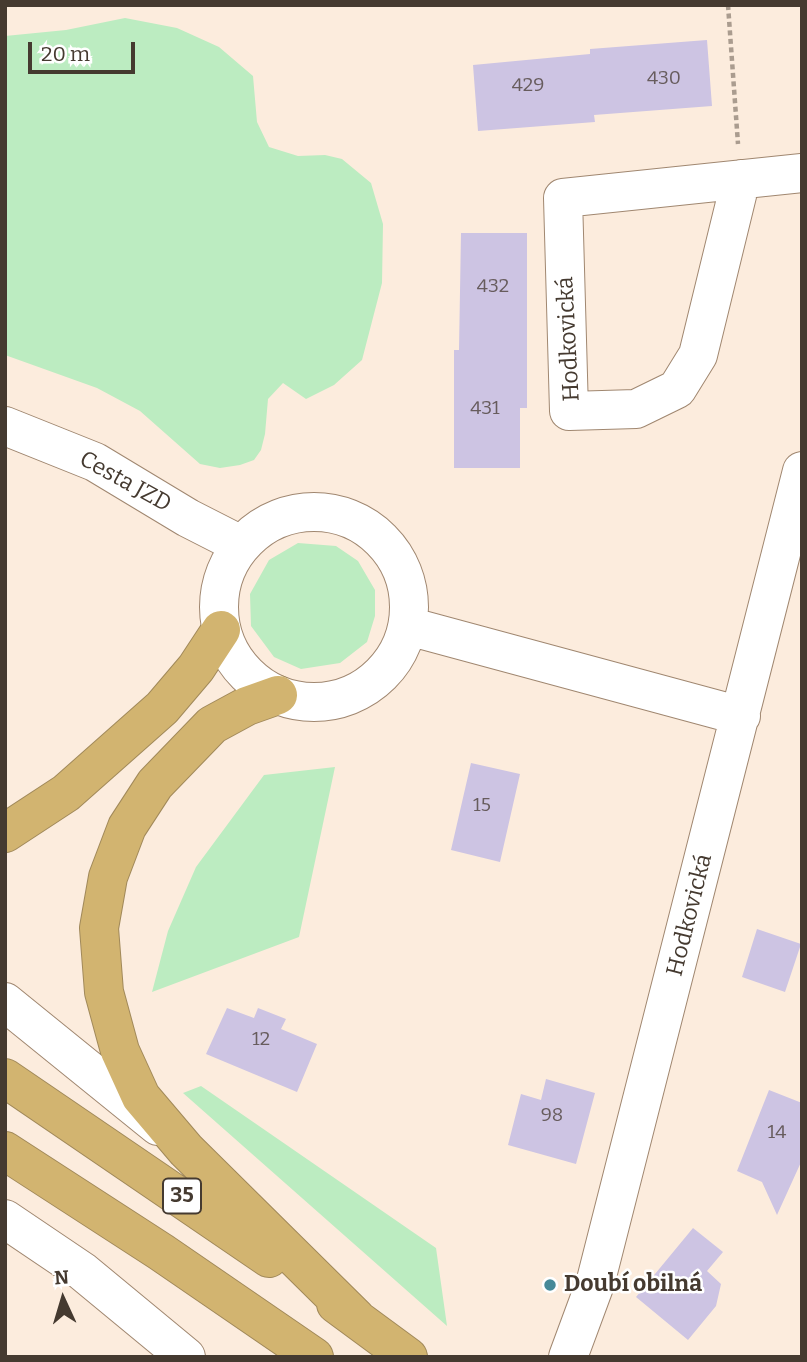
<!DOCTYPE html>
<meta charset="utf-8">
<style>
body{margin:0}
#map{position:relative;width:807px;height:1362px;overflow:hidden;background:#fcecdd;font-family:Bitter,serif}
canvas{display:block}
.frame{position:absolute;inset:0;border:7px solid #453a30;pointer-events:none}
.north{position:absolute;left:28px;top:1264px;width:70px;height:70px;-webkit-text-stroke:5px #fff;paint-order:stroke;rotate:356deg;font-size:19px;font-weight:700;line-height:28px;text-align:center;color:#453a30}
.north::after{content:'';display:block;margin:auto;width:24px;height:32px;background:#453a30;clip-path:polygon(50% 0,100% 100%,50% 72%,0 100%)}
.scale{position:absolute;left:28px;top:42px;width:107px;height:32px;box-sizing:border-box;border:4px solid #453a30;border-top:0;padding-left:9px;font-size:21px;line-height:24px;white-space:nowrap;color:#453a30;-webkit-text-stroke:5px #fff;paint-order:stroke}
</style>
<div id="map">
<canvas width="807" height="1362"></canvas>
<div class="frame"></div>
<div class="north">N</div>
<div class="scale">20 m</div>
</div>
<script>
const c = document.querySelector('canvas').getContext('2d');
c.lineJoin = 'round';
function fillPath(path, color) {
  c.fillStyle = color;
  c.fill(path, 'evenodd');
}
function toPath(rows) {
  const path = new Path2D();
  for (const r of rows) {
    if (r.length === 3) {
      path.moveTo(r[0] + r[2], r[1]);
      path.arc(r[0], r[1], r[2], 0, 2 * Math.PI);
      continue;
    }
    path.moveTo(r[0], r[1]);
    for (let i = 2; i < r.length; i += 2) path.lineTo(r[i], r[i + 1]);
  }
  return path;
}
function strokePath(path, color, width, dash) {
  c.strokeStyle = color;
  c.lineWidth = width;
  c.lineCap = dash ? 'butt' : 'round';
  c.setLineDash(dash || []);
  c.stroke(path);
}
function label(font, color, halo, rows, align = 'center') {
  c.font = font + ' Bitter,serif';
  c.lineWidth = 5;
  c.setLineDash([]);
  c.textBaseline = 'middle';
  c.strokeStyle = halo;
  c.fillStyle = color;
  for (const [text, x, y, turn = 0] of rows) {
    c.save();
    c.translate(x, y);
    c.rotate((+turn || 0) * Math.PI / 180);
    c.textAlign = isNaN(turn) ? turn : align;
    if (halo) c.strokeText(text, 0, 0);
    c.fillText(text, 0, 0);
    c.restore();
  }
}
fillPath(toPath([
 [125,18,177,28,219,47,253,76,257,122,269,147,298,156,325,155,342,159,371,183,383,224,382,283,362,360,334,385,306,399,283,383,268,399,265,434,261,450,254,460,240,465,220,468,200,464,140,411,97,388,5,355,5,36,66,30],
 [298,543,336,546,358,561,375,590,375,616,367,642,340,663,301,669,274,657,251,626,250,594,269,560],
 [335,767,299,937,152,992,168,931,196,867,264,775],
 [201,1086,436,1248,447,1326,183,1093]
]), '#bcecc1');
fillPath(toPath([
 [707,40,712,106,594,115,595,122,478,131,473,65,590,54,590,49],
 [461,233,527,233,527,408,520,408,520,468,454,468,454,350,459,350],
 [471,763,520,774,500,862,451,850],
 [757,929,801,944,785,992,742,977],
 [227,1008,254,1018,258,1008,286,1019,281,1029,317,1044,297,1092,206,1054],
 [546,1079,595,1093,576,1164,508,1145,521,1094,541,1100],
 [769,1090,802,1103,802,1160,777,1215,762,1182,737,1171],
 [693,1228,723,1252,707,1271,721,1284,716,1306,688,1340,636,1297]
]), '#cdc4e3');
const minor = toPath([
 [741,179,698,355,677,389,636,409,569,411,563,198,802,173],
 [5,426,95,462,188,518,241,545],
 [314,607,95],
 [408,626,741,716],
 [5,1002,158,1126],
 [5,1219,82,1271,186,1357],
 [568,1357,595,1284,802,471]
]);
const highway = toPath([
 [278,695,247,706,212,725,155,784,127,827,108,877,99,928,104,992,120,1051,141,1097,186,1150,356,1318],
 [5,833,66,793,162,708,196,668,221,630],
 [5,1078,269,1258],
 [5,1151,161,1252,314,1357],
 [336,1304,408,1357]
]);
strokePath(minor, '#a08770', 40);
strokePath(highway, '#a1895a', 40);
strokePath(toPath([
 [728,5,738,144]
]), '#aa9c8f', 4.5, [5, 3.5]);
strokePath(minor, '#fff', 38);
strokePath(highway, '#d2b470', 38);
for (const [x, y, r, color] of [
 [550,1285,7,"#468998"]
]) {
  const dot = new Path2D();
  dot.arc(x, y, r, 0, 2 * Math.PI);
  c.fillStyle = color;
  c.fill(dot);
  strokePath(dot, '#fff', 2.5);
}
label('19px', '#675c5d', null, [
 ["430",664,79],
 ["429",528,86],
 ["432",493,287],
 ["431",485,409],
 ["15",482,806],
 ["12",261,1040],
 ["98",552,1116],
 ["14",777,1133]
]);
for (const [x, y, w] of [
 [182,1196,38]
]) {
  const box = new Path2D();
  box.roundRect(x - w / 2, y - 17.5, w, 35, 5);
  c.fillStyle = '#fff';
  c.fill(box);
  strokePath(box, '#453a30', 2);
}
label('bold 21px', '#453a30', null, [
 ["35",182,1196]
]);
label('23px', '#453a30', '#fff', [
 ["Hodkovická",569,339,-93],
 ["Cesta JZD",125,482,29],
 ["Hodkovická",690,915,-76]
]);
label('bold 23px', '#453a30', '#fff', [
 ["Doubí obilná",564,1285]
], 'left');
</script>
